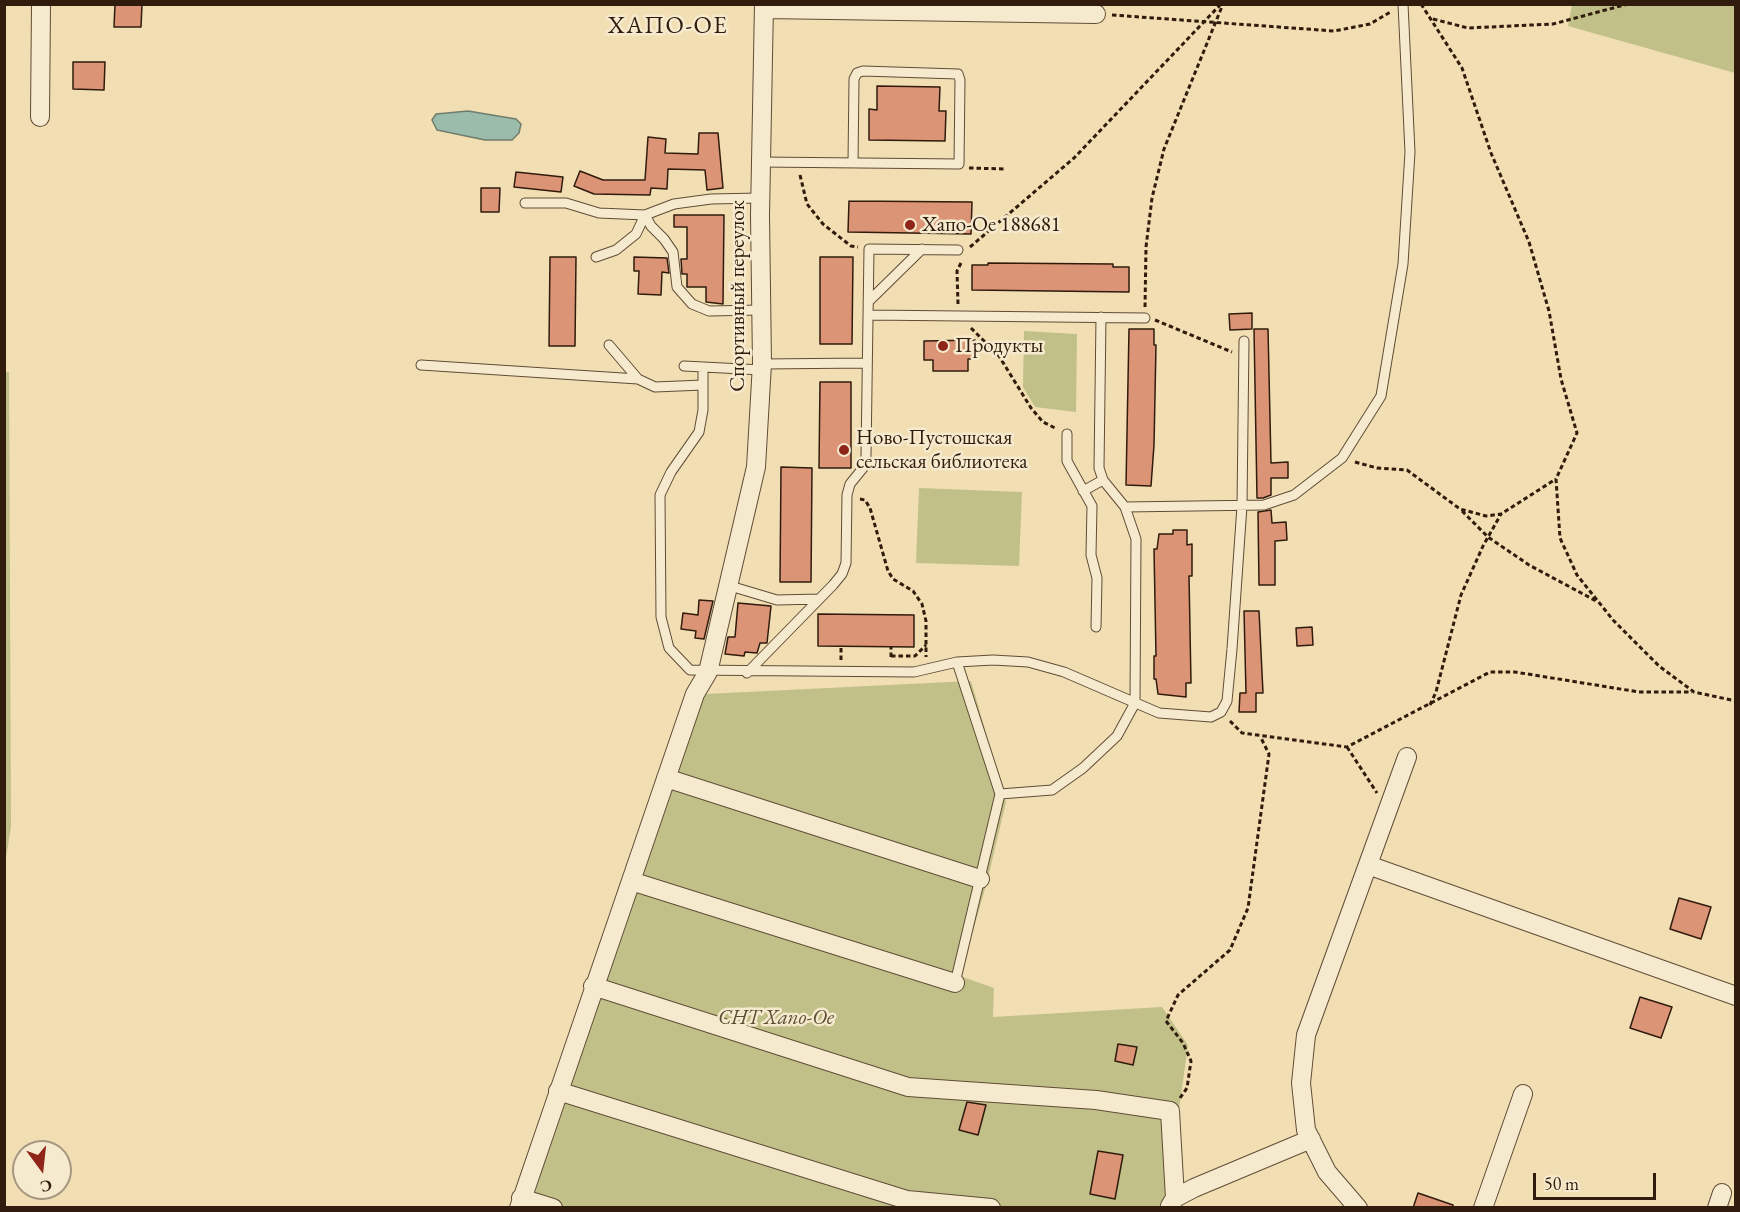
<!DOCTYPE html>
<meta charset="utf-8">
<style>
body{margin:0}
#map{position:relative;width:1740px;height:1212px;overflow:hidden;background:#f1deb3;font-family:"EB Garamond",serif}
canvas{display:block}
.frame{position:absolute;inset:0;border:6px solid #301b0d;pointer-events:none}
.north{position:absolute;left:12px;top:1140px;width:60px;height:60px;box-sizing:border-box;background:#f6eace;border:2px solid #a79781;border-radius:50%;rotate:165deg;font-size:16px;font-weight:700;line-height:24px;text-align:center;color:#301b0d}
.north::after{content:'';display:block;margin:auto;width:21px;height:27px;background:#8f2418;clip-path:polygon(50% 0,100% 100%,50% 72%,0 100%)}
.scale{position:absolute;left:1533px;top:1173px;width:123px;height:27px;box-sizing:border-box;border:3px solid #301b0d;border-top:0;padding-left:8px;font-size:18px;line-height:21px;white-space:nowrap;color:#301b0d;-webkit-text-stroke:4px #f6eace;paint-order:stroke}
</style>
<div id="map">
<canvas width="1740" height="1212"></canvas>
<div class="frame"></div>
<div class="north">С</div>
<div class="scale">50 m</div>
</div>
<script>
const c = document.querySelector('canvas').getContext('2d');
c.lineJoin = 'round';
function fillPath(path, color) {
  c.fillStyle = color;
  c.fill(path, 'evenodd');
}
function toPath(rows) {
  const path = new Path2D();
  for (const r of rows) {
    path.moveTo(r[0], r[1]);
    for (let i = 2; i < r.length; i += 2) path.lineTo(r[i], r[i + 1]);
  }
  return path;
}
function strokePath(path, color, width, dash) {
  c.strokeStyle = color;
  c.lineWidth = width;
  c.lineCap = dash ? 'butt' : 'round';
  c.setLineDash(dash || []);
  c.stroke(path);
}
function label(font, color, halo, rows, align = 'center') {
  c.font = font + ' "EB Garamond",serif';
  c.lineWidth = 5;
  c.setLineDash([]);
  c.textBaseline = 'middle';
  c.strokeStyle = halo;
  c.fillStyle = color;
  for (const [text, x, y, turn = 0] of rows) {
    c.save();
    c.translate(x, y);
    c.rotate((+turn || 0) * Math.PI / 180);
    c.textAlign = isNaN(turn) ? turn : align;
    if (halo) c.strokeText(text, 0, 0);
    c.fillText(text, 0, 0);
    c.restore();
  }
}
fillPath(toPath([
 [1572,5,1735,5,1735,73,1568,26],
 [1024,331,1077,334,1076,412,1035,407,1023,387],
 [5,372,9,372,11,827,5,864],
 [919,488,1022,492,1019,566,916,563],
 [971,681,1006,802,987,882,960,976,994,988,993,1017,1162,1007,1188,1045,1167,1195,1161,1207,512,1208,519,1177,661,776,685,695]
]), '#c0c088');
const water = toPath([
 [468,111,516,119,521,124,519,133,512,140,485,140,437,130,432,120,436,114,468,111]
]);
fillPath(water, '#9bbcab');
strokePath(water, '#707c6c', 1.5);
const building = toPath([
 [115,4,142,4,141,27,114,27,115,4],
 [73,62,105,62,104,90,73,89,73,62],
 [877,86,940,87,939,111,946,111,945,141,869,140,869,109,877,110,877,86],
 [699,133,718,133,723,188,707,190,705,170,668,169,667,189,651,188,650,195,594,194,574,186,580,171,603,180,645,180,648,137,666,139,665,153,698,154,699,133],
 [516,172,563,177,561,192,514,187,516,172],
 [481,188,500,188,499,212,481,212,481,188],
 [849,201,972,202,971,234,848,232,849,201],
 [674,215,724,215,723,304,706,302,706,287,687,287,687,274,682,274,681,259,687,259,687,227,674,227,674,215],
 [550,257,576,257,575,346,549,346,550,257],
 [634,257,667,258,669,273,662,272,661,295,638,294,639,271,634,271,634,257],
 [820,257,853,257,852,344,820,344,820,257],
 [988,263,1113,264,1113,267,1129,267,1129,292,972,290,972,265,988,265,988,263],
 [1252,313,1252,329,1230,330,1229,314,1252,313],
 [1129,329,1154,329,1154,345,1156,345,1154,445,1151,486,1126,485,1129,329],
 [1254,329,1268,329,1271,463,1288,462,1288,478,1271,478,1271,495,1263,498,1257,498,1254,329],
 [975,340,975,359,968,359,968,371,933,371,933,360,924,360,924,341,975,340],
 [820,382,851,382,851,468,819,468,820,382],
 [781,467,812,468,811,582,780,582,781,467],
 [1271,510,1272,523,1286,522,1287,540,1275,541,1275,585,1259,585,1258,512,1271,510],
 [1173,530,1187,530,1187,545,1192,544,1192,576,1189,576,1191,683,1186,683,1186,697,1158,694,1156,679,1154,679,1154,656,1156,656,1154,549,1157,549,1159,534,1173,534,1173,530],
 [699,600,713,601,704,639,695,638,696,631,681,629,683,613,698,615,699,600],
 [738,603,771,606,767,643,760,643,757,653,745,652,744,656,725,654,728,637,735,637,738,603],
 [1244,611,1259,611,1263,693,1256,693,1256,712,1239,712,1240,693,1246,693,1244,611],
 [818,614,914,615,914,647,818,646,818,614],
 [1312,627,1313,645,1297,646,1296,628,1312,627],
 [1679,898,1711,907,1701,939,1670,929,1679,898],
 [1640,997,1672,1007,1661,1038,1630,1028,1640,997],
 [1118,1044,1137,1047,1133,1065,1115,1061,1118,1044],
 [967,1102,986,1105,978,1135,959,1130,967,1102],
 [1098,1151,1123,1155,1115,1199,1090,1194,1098,1151],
 [1418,1193,1453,1205,1453,1208,1413,1208,1418,1193]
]);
fillPath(building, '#db9475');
strokePath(building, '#301b0d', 1.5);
const lane = toPath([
 [761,162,959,164,960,80,958,74,863,71,857,73,854,79,853,163],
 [525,203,566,203,599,213,645,215,674,204,711,199,760,198],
 [645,215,651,226,664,239,673,252,677,287,692,304,709,311,761,310],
 [596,257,616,250,636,234,645,215],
 [868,302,922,249],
 [868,315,1145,318],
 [609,345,638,379,655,387,703,385],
 [762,364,867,363],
 [421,365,638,379],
 [684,366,762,370],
 [703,368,703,410,699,432,671,472,660,495,661,617,669,648,690,670,914,672,957,662,993,660,1028,662,1064,672,1159,713,1211,717,1221,712,1227,701,1232,649,1242,506,1244,341],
 [1067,434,1067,461,1092,506,1091,555,1097,578,1096,627],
 [1083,491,1103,480],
 [1125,507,1264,505,1294,495,1342,458,1381,396,1403,264,1410,152,1403,4],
 [730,586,777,600,819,599],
 [747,673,833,585,842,574,846,563,847,495,850,484,863,468,866,456,869,249,958,250],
 [1000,794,1052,790,1083,768,1117,736,1135,703,1136,539,1125,507,1103,480,1099,468,1101,317],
 [955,983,1000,794,957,662]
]);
const street = toPath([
 [764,9,1096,14],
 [40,117,41,4],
 [666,778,980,879],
 [1368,865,1736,996],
 [631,881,955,983],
 [593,986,908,1087,1096,1100,1170,1111,1175,1198],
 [558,1091,907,1200,991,1208],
 [521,1198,553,1208],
 [1170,1206,1175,1198,1194,1188,1311,1139],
 [519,1208,695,694,708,672,756,467,762,364,760,215,764,4],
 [1358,1208,1327,1172,1306,1130,1301,1083,1306,1035,1407,757],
 [1483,1208,1523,1094],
 [1717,1208,1722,1193]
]);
strokePath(lane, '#604c36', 11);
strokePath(street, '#604c36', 20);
strokePath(toPath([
 [1421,4,1462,68,1491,153,1529,242,1549,311,1561,379,1577,433,1556,479,1560,538,1577,575,1613,620,1659,666,1694,692,1736,701],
 [1112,15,1334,31,1370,24,1392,11],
 [1433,19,1468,28,1553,24,1628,4],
 [969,168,1006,169],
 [800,175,807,204,823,224,851,246,858,247],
 [970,247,1074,158,1221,4],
 [958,304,957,271,961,263],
 [1145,307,1146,247,1152,198,1164,149,1223,4],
 [1155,320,1232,352],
 [971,328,999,356,1031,408,1043,422,1057,429],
 [1355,462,1377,468,1407,470,1460,509,1486,516,1501,514,1556,479],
 [860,499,865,500,870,508,888,571,893,579,913,591,922,604,926,621,926,657],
 [1462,511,1488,537,1529,565,1598,602],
 [891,656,915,656,926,645],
 [891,657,891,647],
 [841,660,841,647],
 [1430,705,1436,692,1461,595,1483,546,1501,514],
 [1230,721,1242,733,1347,747,1490,672,1515,672,1639,692,1692,692],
 [1347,747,1377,793],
 [1180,1098,1187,1088,1191,1061,1183,1043,1166,1021,1178,995,1230,950,1248,908,1269,754,1261,738]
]), '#301b0d', 3, [4.5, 3]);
strokePath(lane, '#f6eace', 9);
strokePath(street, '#f6eace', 18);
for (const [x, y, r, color] of [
 [910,225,6,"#8f2418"],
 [943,346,6,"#8f2418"],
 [844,450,6,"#8f2418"]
]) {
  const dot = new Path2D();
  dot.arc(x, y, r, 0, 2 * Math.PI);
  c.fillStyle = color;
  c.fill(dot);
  strokePath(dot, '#f6eace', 2);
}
label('21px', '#301b0d', '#f6eace', [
 ["Хапо-Ое 188681",922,225],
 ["Продукты",955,346],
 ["Ново-Пустошская",856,438],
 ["сельская библиотека",856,462]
], 'left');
label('21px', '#301b0d', '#f6eace', [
 ["Спортивный переулок",738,296,-90]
]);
label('italic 21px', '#5b4d32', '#f6eace', [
 ["СНТ Хапо-Ое",776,1018]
]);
c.letterSpacing = '1.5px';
label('24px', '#301b0d', '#f6eace', [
 ["ХАПО-ОЕ",668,26]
]);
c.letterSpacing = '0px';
</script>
